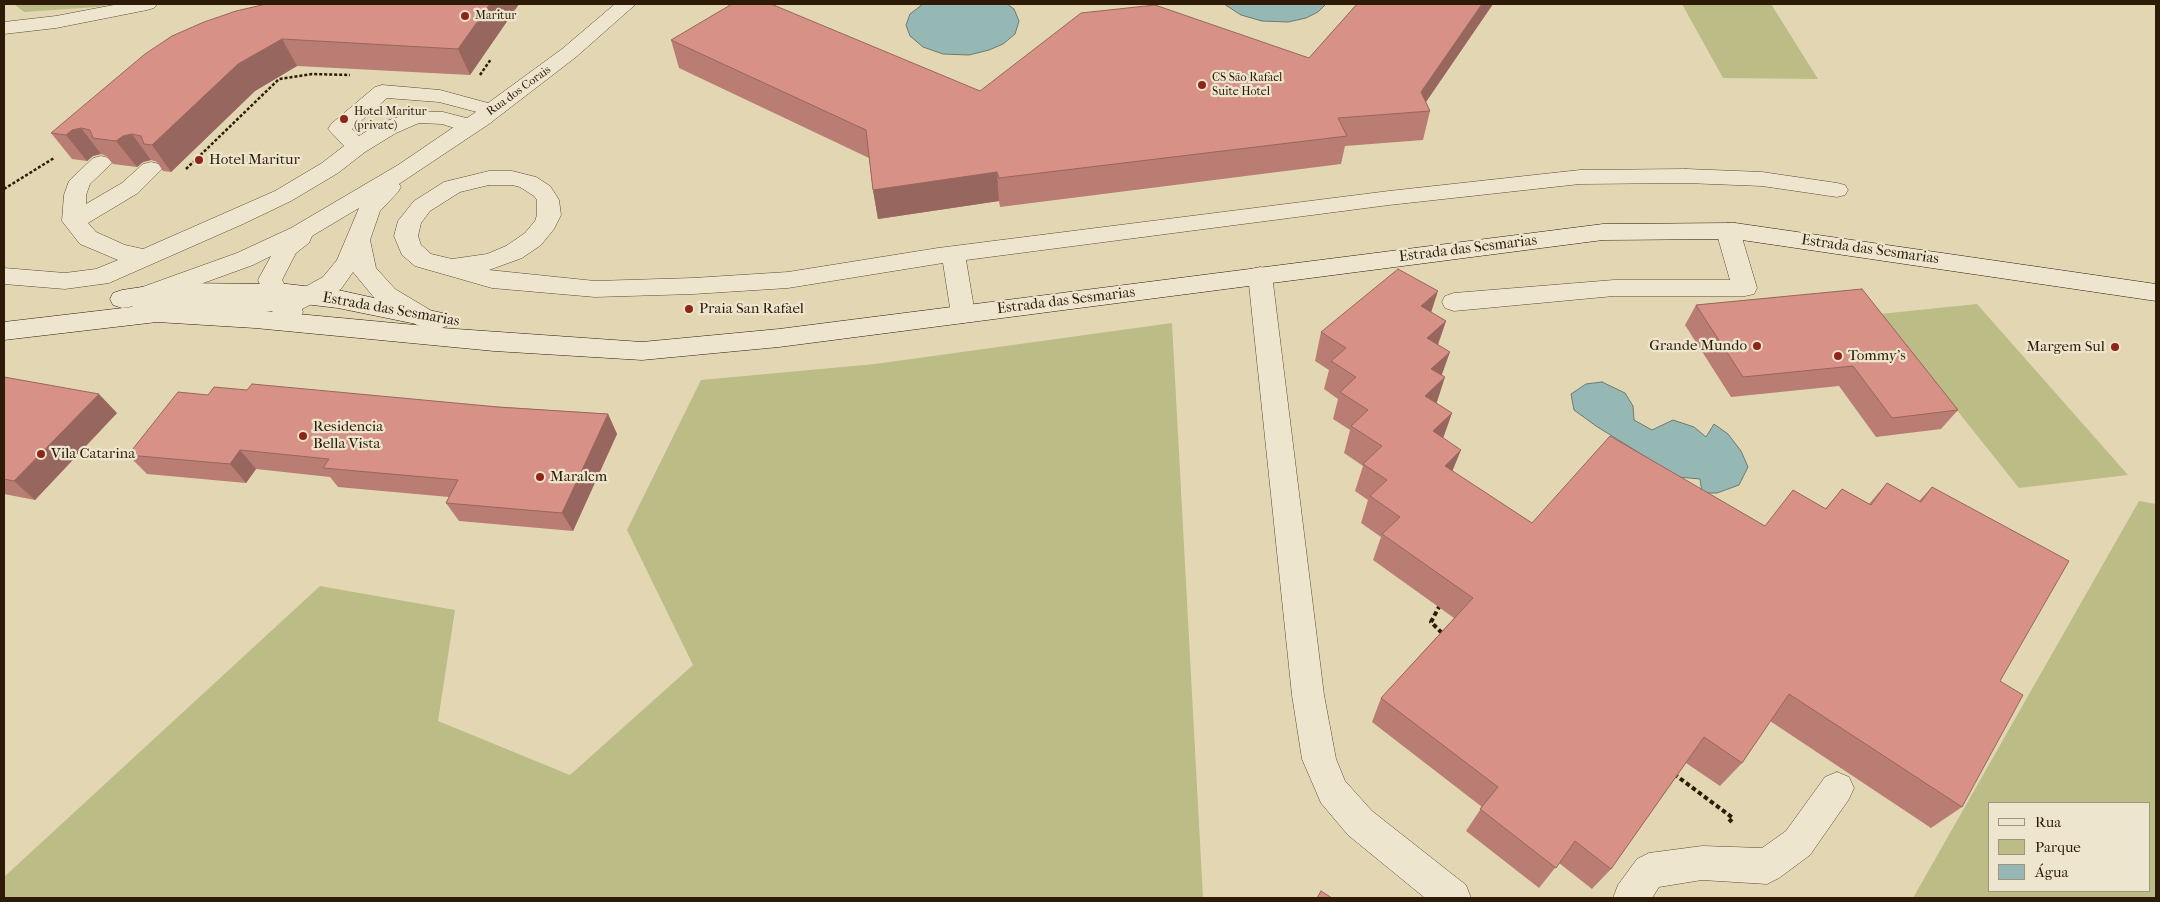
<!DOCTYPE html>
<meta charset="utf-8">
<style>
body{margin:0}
#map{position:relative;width:2160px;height:902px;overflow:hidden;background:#e3d7b3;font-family:"IM FELL French Canon",serif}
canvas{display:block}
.frame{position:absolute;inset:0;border:5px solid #2e1b07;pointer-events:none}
.legend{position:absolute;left:1988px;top:802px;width:162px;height:90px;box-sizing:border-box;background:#ede5ce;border:1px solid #a1947e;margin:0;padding:6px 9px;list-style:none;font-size:15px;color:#2e1b07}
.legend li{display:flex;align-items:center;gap:10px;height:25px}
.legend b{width:25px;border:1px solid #a1947e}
</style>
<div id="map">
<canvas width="2160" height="902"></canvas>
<div class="frame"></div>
<ul class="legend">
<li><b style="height:6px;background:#ede5ce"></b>Rua</li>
<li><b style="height:14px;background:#bcbc87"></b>Parque</li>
<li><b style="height:14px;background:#96b8b4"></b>Água</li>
</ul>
</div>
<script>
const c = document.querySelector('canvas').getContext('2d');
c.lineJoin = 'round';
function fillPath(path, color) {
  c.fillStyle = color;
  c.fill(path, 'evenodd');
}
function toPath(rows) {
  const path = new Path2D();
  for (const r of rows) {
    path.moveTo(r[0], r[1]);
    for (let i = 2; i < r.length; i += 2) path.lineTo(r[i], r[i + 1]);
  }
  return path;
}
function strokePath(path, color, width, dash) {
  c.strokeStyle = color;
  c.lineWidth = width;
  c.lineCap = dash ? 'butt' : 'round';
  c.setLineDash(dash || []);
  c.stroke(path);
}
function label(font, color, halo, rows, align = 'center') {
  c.font = font + ' "IM FELL French Canon",serif';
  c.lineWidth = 4.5;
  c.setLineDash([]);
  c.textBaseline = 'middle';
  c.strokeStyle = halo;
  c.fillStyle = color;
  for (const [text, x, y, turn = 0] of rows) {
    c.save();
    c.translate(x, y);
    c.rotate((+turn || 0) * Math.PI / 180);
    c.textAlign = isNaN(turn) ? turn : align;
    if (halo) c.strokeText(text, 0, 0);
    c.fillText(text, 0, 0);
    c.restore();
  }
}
fillPath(toPath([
 [14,4,112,4,97,7,24,12],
 [1682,4,1771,4,1818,79,1723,78],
 [1977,304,2128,475,2019,488,1880,314],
 [1172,323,1203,898,4,898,4,877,320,586,455,610,438,721,570,775,693,665,627,530,701,380,875,364],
 [2139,501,2156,504,2156,898,1913,898],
 [2149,803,2149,891,1989,891,1989,803]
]), '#bcbc87');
const water = toPath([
 [923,4,1007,4,1014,9,1019,21,1015,34,1003,44,989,50,969,55,943,54,923,47,910,36,906,25,910,14,923,4],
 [1224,4,1326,4,1318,12,1306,18,1288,22,1262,21,1241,15,1224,4],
 [1602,382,1625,393,1633,406,1634,420,1652,430,1673,420,1694,427,1706,437,1714,424,1728,434,1741,451,1748,467,1739,485,1717,493,1702,493,1700,479,1678,477,1596,426,1574,410,1571,394,1586,384,1602,382]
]);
fillPath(water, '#96b8b4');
strokePath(water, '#6c796f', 1);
const lane = toPath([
 [382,85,440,90,499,106,503,110,499,114,492,116,439,102,387,98,352,129,359,136,380,123,417,111,443,112,478,121,481,126,478,131,470,133,442,124,419,123,396,133,365,152,338,173,291,201,243,224,109,283,65,289,4,284,4,268,65,273,96,269,118,260,80,244,62,221,64,195,69,181,93,158,101,156,109,158,112,163,90,184,86,195,86,204,122,183,143,164,151,162,159,164,162,169,138,193,88,223,96,232,125,245,143,249,275,191,322,163,344,146,328,129,331,124,375,87,382,85],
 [1686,169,1762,172,1837,183,1845,185,1848,190,1845,195,1837,197,1762,186,1686,183,1580,184,1389,205,966,260,975,314,972,320,963,323,954,320,951,314,943,263,788,288,693,294,595,297,492,288,415,266,402,255,394,236,398,221,414,201,444,182,489,171,512,171,536,177,550,186,556,195,559,200,561,215,554,229,541,245,522,258,489,270,595,281,693,278,788,272,938,248,1389,191,1580,170,1686,169],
 [489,185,512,185,520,187,534,196,537,200,537,215,535,221,525,233,506,246,487,254,452,259,431,254,421,245,418,236,421,223,430,211,460,192,489,185],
 [1728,223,1736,226,1740,231,1757,288,1754,294,1745,296,1614,296,1454,311,1445,308,1442,302,1445,296,1454,293,1614,280,1730,280,1716,231,1720,226,1728,223]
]);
const street = toPath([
 [119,4,157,4,154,8,147,10,56,28,4,34,4,22,56,16,119,4],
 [615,4,636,4,576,57,489,124,399,184,401,187,398,192,380,211,370,240,376,268,395,289,435,313,439,319,435,325,426,328,417,325,377,301,353,272,341,289,302,309,303,312,300,318,291,321,276,317,272,311,186,311,142,320,133,317,130,311,133,305,138,303,134,302,131,296,134,290,237,253,291,228,398,165,473,114,562,49,615,4],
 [359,208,337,260,323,277,294,293,289,293,282,280,296,253,309,243,312,236,359,208],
 [271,256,258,280,264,293,186,293,162,298,253,265,271,256],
 [1260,267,1269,269,1272,275,1324,695,1336,759,1345,781,1372,811,1466,885,1471,898,1425,898,1348,835,1321,803,1302,759,1292,695,1248,275,1251,269,1260,267],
 [1837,772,1849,777,1854,788,1849,799,1810,855,1779,878,1767,884,1702,880,1659,887,1652,898,1613,898,1618,885,1637,859,1649,853,1702,846,1762,848,1786,831,1825,777,1837,772]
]);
const secondary = toPath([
 [1735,223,2156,284,2156,301,1735,239,1603,240,779,347,642,360,494,351,255,328,157,322,4,340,4,322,157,304,255,310,426,326,338,308,287,302,169,301,122,308,113,305,110,299,113,293,122,290,169,283,287,284,338,290,447,314,451,320,447,326,442,328,642,342,779,329,1603,224,1735,223]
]);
strokePath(lane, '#5b4a32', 1);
strokePath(street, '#5b4a32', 1);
strokePath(secondary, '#2e1b07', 1);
strokePath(toPath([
 [480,75,491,59],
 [186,169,279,79,312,74,350,75],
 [4,189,54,158]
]), '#2e1b07', 2.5, [3, 2]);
strokePath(toPath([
 [1440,605,1431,622,1443,634],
 [1674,774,1733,818,1729,822]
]), '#2e1b07', 4, [4.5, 3]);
fillPath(lane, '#ede5ce');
fillPath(street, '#ede5ce');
fillPath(secondary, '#ede5ce');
fillPath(toPath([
 [519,4,470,75,297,66,255,91,171,172,163,171,157,162,151,160,143,162,137,167,113,164,106,156,101,154,93,156,87,161,72,159,51,133,236,11],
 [1357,4,1493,4,1426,102,1430,111,1423,140,1345,146,1341,164,1000,207,999,201,878,219,873,190,869,158,679,68,671,40,980,91,1309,58],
 [1862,289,1958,410,1941,429,1876,437,1839,386,1731,397,1685,325,1696,305],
 [1432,313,1446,321,1438,345,1442,375,1436,403,1452,413,1443,438,1452,472,1532,523,1765,526,1825,509,1842,489,1869,504,1887,483,1919,501,1932,487,2000,681,1962,807,1931,828,1770,721,1742,763,1720,786,1686,763,1611,869,1592,889,1559,863,1539,888,1466,831,1482,807,1372,722,1381,698,1454,618,1373,560,1381,537,1361,523,1368,500,1355,491,1363,466,1344,453,1350,430,1333,419,1338,399,1324,389,1329,370,1315,361,1321,332],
 [4,377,117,413,35,500,4,494],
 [247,390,608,414,617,434,573,531,459,521,446,503,449,497,338,487,330,477,256,469,246,483,147,474,128,455,208,395]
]), '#ba7d73');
fillPath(toPath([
 [490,4,519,4,470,75,458,49],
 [1482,4,1493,4,1419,112,1421,92],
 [282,39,297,66,255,91,171,172,152,145,238,64],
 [81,128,101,154,93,156,87,161,66,135,72,130],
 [132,134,151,160,143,162,137,167,116,141,123,136],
 [997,172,999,201,878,219,873,190],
 [1438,291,1429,319,1421,306],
 [1446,321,1436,349,1427,338],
 [1450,352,1440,380,1431,369],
 [1445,377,1436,405,1425,396],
 [99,394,117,413,35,500,14,481],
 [1452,413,1442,441,1433,431],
 [608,414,617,434,573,531,562,513],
 [240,450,256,469,246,483,230,464],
 [1461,450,1450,477,1445,466]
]), '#97665e');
const building = toPath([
 [266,4,490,4,458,49,282,39,238,64,152,145,144,144,141,136,132,134,123,136,116,141,93,138,90,130,81,128,72,130,66,135,51,133,145,54,172,36,204,22,236,11,266,4],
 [732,4,771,4,980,91,1081,13,1155,5,1309,58,1357,4,1482,4,1421,92,1430,111,1338,118,1347,136,999,178,997,172,873,190,866,130,671,40,732,4],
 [1398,269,1438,291,1421,306,1446,321,1427,338,1450,352,1431,369,1445,377,1425,396,1452,413,1433,431,1461,450,1445,466,1532,523,1610,436,1765,526,1793,490,1826,509,1842,489,1871,505,1887,483,1921,502,1932,487,2069,561,2000,681,2023,695,1962,807,1789,694,1742,763,1704,737,1611,869,1575,841,1556,868,1480,809,1498,787,1381,698,1473,598,1382,534,1400,517,1370,496,1387,480,1363,464,1382,446,1351,426,1368,410,1340,392,1356,377,1331,361,1346,348,1321,332,1398,269],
 [1862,289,1958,410,1892,418,1853,366,1743,377,1696,305,1862,289],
 [4,377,99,394,14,481,4,479,4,377],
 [252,384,498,407,608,414,562,513,446,503,458,480,323,468,329,459,240,450,230,464,128,455,178,392,208,395,214,387,247,390,252,384],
 [1321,891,1332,898,1317,898,1321,891]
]);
fillPath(building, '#d89186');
strokePath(building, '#97665e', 1);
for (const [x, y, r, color] of [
 [465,16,5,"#8f2418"],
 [1202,85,5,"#8f2418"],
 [344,119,5,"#8f2418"],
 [199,160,5,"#8f2418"],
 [689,309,5,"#8f2418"],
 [1757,346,5,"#8f2418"],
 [2115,347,5,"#8f2418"],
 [1838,356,5,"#8f2418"],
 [303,436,5,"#8f2418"],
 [41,454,5,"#8f2418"],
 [540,477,5,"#8f2418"]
]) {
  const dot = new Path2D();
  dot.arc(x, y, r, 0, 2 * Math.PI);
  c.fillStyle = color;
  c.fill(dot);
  strokePath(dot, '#ede5ce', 2);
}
label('12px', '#2e1b07', '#ede5ce', [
 ["Maritur",475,16],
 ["CS São Rafael",1212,78],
 ["Suite Hotel",1212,92],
 ["Hotel Maritur",354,112],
 ["(private)",354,126]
], 'left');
label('12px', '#2e1b07', '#ede5ce', [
 ["Rua dos Corais",519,91,-36]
]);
label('15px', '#2e1b07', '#ede5ce', [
 ["Hotel Maritur",209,160],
 ["Praia San Rafael",699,309],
 ["Grande Mundo",1747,346,"right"],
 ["Margem Sul",2105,347,"right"],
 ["Tommy’s",1848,356],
 ["Residencia",313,427],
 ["Bella Vista",313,444],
 ["Vila Catarina",51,454],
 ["Maralcm",550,477]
], 'left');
label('15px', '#2e1b07', '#ede5ce', [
 ["Estrada das Sesmarias",1468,249,-7],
 ["Estrada das Sesmarias",1870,250,8],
 ["Estrada das Sesmarias",1066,301,-7],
 ["Estrada das Sesmarias",391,310,10]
]);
</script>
